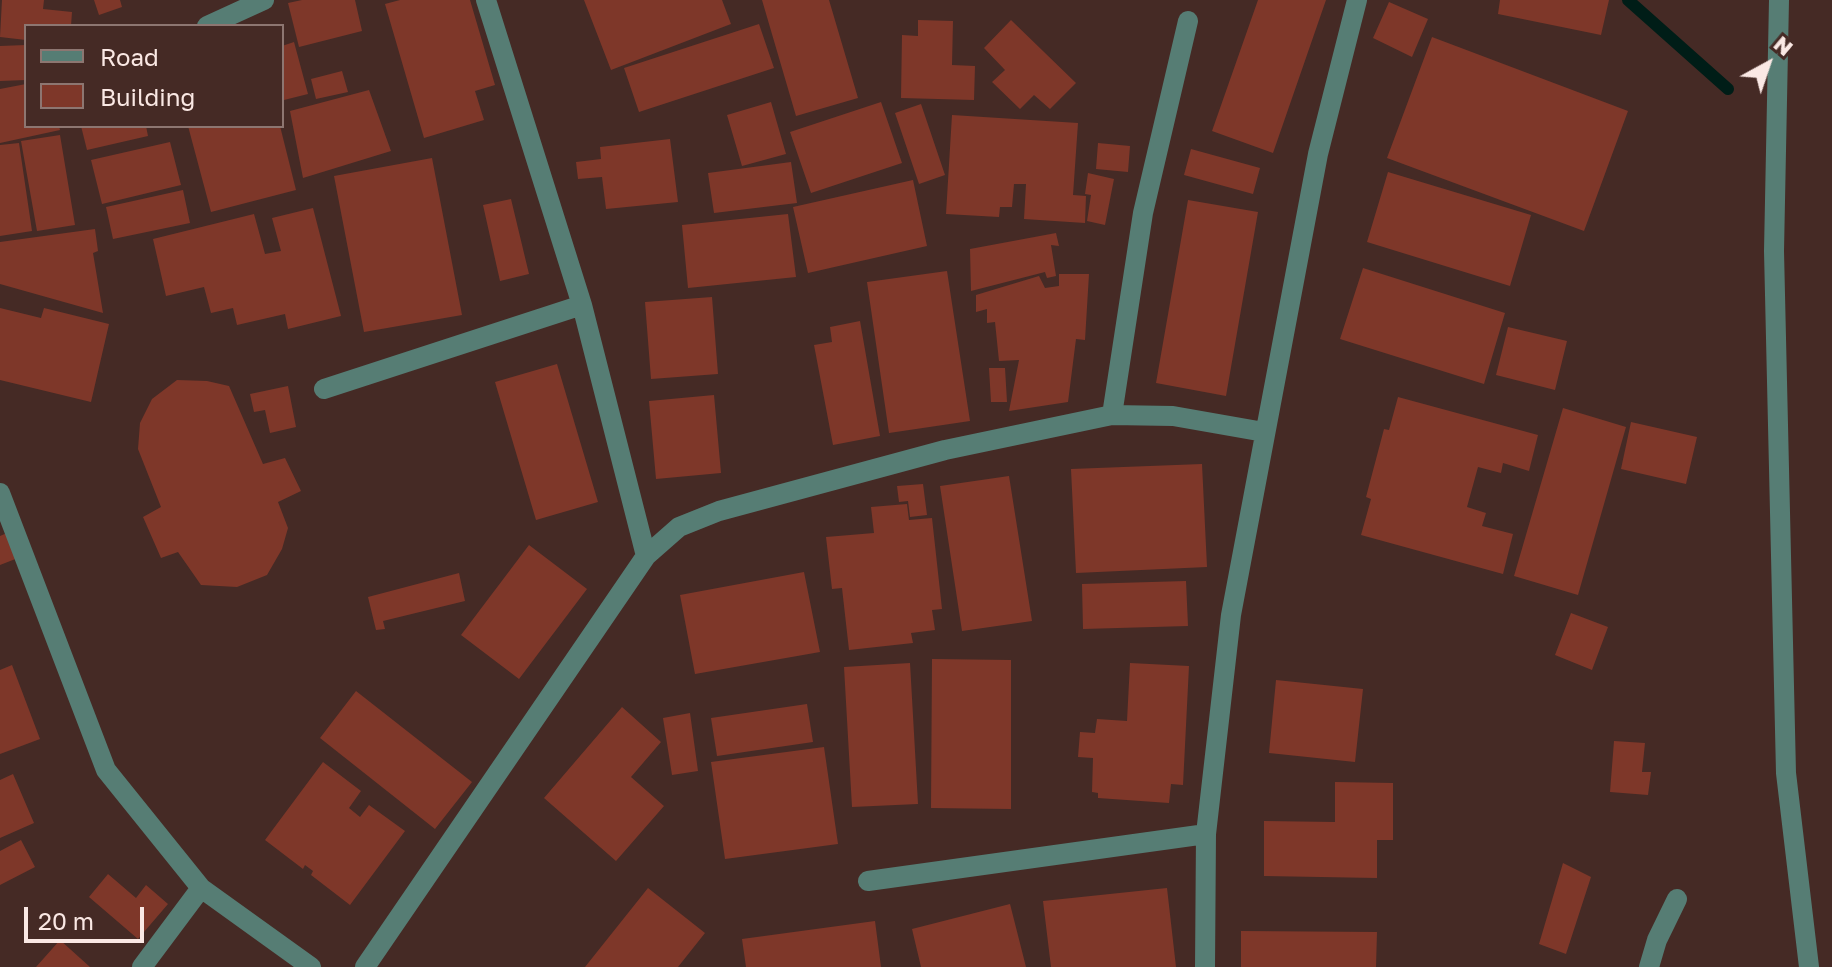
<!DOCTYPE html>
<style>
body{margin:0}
#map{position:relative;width:1832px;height:967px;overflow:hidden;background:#452a25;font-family:"Golos Text",sans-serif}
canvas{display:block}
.legend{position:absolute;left:24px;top:24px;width:260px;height:104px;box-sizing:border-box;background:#452a25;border:2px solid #8d7671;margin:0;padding:10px 14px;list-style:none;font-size:24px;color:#fae8e4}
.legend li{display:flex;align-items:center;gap:16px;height:40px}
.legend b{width:40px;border:2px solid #8d7671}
.north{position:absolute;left:1728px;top:24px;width:80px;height:80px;-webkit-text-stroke:6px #452a25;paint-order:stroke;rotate:40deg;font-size:22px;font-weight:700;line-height:32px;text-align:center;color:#fae8e4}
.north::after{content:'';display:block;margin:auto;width:28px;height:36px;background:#fae8e4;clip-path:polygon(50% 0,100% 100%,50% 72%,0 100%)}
.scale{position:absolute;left:24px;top:907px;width:120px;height:36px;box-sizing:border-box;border:4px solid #fae8e4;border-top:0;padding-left:10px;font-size:24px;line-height:28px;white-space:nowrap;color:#fae8e4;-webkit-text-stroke:6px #452a25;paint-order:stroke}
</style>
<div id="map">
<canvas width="1832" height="967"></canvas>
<ul class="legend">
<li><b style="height:10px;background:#567d74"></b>Road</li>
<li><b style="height:22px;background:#7e3729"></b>Building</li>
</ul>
<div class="north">N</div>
<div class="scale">20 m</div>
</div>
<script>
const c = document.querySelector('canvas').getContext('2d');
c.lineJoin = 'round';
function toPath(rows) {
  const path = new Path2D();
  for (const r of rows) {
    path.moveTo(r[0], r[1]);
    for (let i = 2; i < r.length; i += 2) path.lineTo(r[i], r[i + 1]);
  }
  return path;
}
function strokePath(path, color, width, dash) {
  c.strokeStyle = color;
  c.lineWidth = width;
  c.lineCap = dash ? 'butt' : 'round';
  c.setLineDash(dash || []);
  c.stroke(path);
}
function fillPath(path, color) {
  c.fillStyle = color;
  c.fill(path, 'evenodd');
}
strokePath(toPath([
 [1628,0,1728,89]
]), '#001d17', 12);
fillPath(toPath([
 [2,0,44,0,43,9,72,12,71,26,26,26,26,40,0,37],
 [94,0,120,0,122,7,99,15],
 [302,0,355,0,362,31,299,47,288,3],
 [400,0,470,0,495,85,475,91,484,120,424,138,385,4],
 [584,0,722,0,731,24,611,70],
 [762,0,829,0,858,98,796,116],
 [1258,0,1326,0,1273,153,1212,131],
 [1500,0,1609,0,1601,35,1498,14],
 [1389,2,1428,19,1412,57,1373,38],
 [918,20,953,21,952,65,975,66,974,100,901,98,902,35,918,36],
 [1011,20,1076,83,1050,109,1034,95,1020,109,992,82,1005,70,984,48],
 [759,24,774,68,639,112,624,68],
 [1432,37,1628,111,1584,231,1387,158],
 [294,42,308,94,284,100,282,46],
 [26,45,26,80,0,81,0,46],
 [342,71,348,92,316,99,311,79],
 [26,84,26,126,59,126,60,130,0,143,0,89],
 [369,90,391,151,303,178,290,111],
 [771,102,786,154,742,166,727,115],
 [881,102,902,163,811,193,790,132],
 [921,104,945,175,919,184,895,113],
 [952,115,1078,123,1073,195,1086,196,1085,223,1024,219,1026,184,1014,184,1012,207,1000,207,999,217,946,214],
 [81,126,146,126,148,136,87,150],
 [188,126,280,126,296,190,211,212],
 [60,135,75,225,37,231,21,141],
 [670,139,678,202,606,209,602,177,578,179,576,162,601,159,600,147],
 [170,142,181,185,102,204,91,160],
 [19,143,32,231,0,236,0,145],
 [1098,143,1130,146,1128,172,1096,169],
 [1191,149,1260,168,1253,194,1184,175],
 [432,158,462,315,364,332,334,176],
 [791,162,797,203,714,213,708,173],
 [1388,172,1531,215,1510,286,1367,242],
 [1088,173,1114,179,1105,225,1087,221,1091,195,1085,194],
 [913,180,927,246,808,273,793,207],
 [183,190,190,223,113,239,106,207],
 [511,199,529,274,500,281,483,205],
 [1188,200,1258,212,1226,396,1156,383],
 [313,208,341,316,288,329,285,314,237,325,233,308,211,313,204,287,166,296,153,239,254,214,265,254,281,251,272,218],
 [788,214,796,277,688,288,682,225],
 [95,229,98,251,93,253,103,313,0,284,0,242],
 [1056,233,1059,246,1051,245,1056,276,1047,278,1045,272,971,291,970,249],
 [1363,268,1505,313,1484,384,1340,339],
 [947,271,970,421,889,433,867,282],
 [1059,274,1089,274,1085,340,1076,339,1068,402,1009,411,1019,360,999,361,995,322,987,323,987,309,976,312,976,295,1039,276,1045,288,1059,286],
 [712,297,718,374,651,379,645,302],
 [0,308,41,318,44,308,109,324,91,402,0,380],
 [860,321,880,436,833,445,814,345,832,342,830,327],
 [1508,327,1567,341,1555,390,1496,375],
 [557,364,598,502,536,520,495,382],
 [989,368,1005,368,1007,402,991,402],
 [177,380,207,381,229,386,263,464,285,458,301,491,278,502,288,528,282,549,267,575,237,587,201,585,178,552,161,558,143,517,161,507,138,449,140,423,152,399],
 [288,386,296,427,270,433,265,410,254,412,250,394],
 [714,395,721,473,656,479,649,401],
 [1398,397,1538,435,1529,471,1503,463,1501,473,1478,467,1467,507,1486,513,1482,526,1513,534,1503,574,1361,535,1371,499,1366,497,1384,429,1389,430],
 [1563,408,1626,427,1578,595,1514,576],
 [1631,422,1697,437,1686,484,1621,469],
 [1202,464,1207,567,1076,573,1071,469],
 [1009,476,1032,621,962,631,940,486],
 [923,484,927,515,910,517,908,501,899,502,897,486],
 [907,504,909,520,932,518,942,609,932,610,935,630,911,633,913,643,849,650,842,588,832,589,826,537,874,533,871,507],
 [7,533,18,558,0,565,0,536],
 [529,545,587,589,519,679,461,635],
 [804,572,820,652,695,674,680,595],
 [459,573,465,601,383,621,385,629,376,630,368,597],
 [1186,581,1188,626,1083,629,1082,584],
 [1571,613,1608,627,1592,670,1555,655],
 [932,659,1011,660,1011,809,931,808],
 [910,663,918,804,852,807,844,667],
 [1130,663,1189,666,1183,785,1171,784,1169,803,1098,798,1098,793,1092,792,1093,758,1078,757,1080,732,1095,733,1097,719,1127,721],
 [12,665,40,739,0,754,0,670],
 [1276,680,1363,689,1355,762,1269,753],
 [356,691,472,782,435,829,320,738],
 [807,704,813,742,717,756,711,718],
 [622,707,661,742,631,777,664,806,616,861,544,798],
 [690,713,698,771,672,775,663,718],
 [1614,741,1645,743,1642,772,1651,772,1648,795,1610,792],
 [824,747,838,844,725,859,711,762],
 [323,762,361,791,349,808,360,817,369,805,405,831,350,905,311,875,313,871,305,865,303,869,265,840],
 [13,774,34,823,0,838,0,780],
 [1335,782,1393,783,1393,840,1377,840,1377,878,1264,876,1264,821,1335,822],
 [21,840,35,867,0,885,0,851],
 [1563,863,1591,877,1566,954,1539,944],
 [108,874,136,898,146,885,168,904,138,939,89,897],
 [648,888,705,933,678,967,585,967],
 [1167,888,1176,967,1051,967,1043,901],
 [1010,904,1026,967,921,967,912,929],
 [875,921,881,967,746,967,742,939],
 [1241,931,1377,932,1376,967,1241,967],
 [60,940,90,967,36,967]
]), '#7e3729');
strokePath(toPath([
 [486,0,582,305,646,556],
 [1779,0,1774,251,1786,773,1809,967],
 [207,26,264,0],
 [324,389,582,305],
 [1112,415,1143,213,1188,21],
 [0,493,106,770,201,888,311,967],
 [868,881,1206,834],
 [142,967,201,888],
 [365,967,646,556,679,527,719,511,945,450,1112,415,1173,416,1264,432],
 [1205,967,1206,834,1231,615,1318,154,1357,0],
 [1649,967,1657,940,1677,899]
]), '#567d74', 20);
</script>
